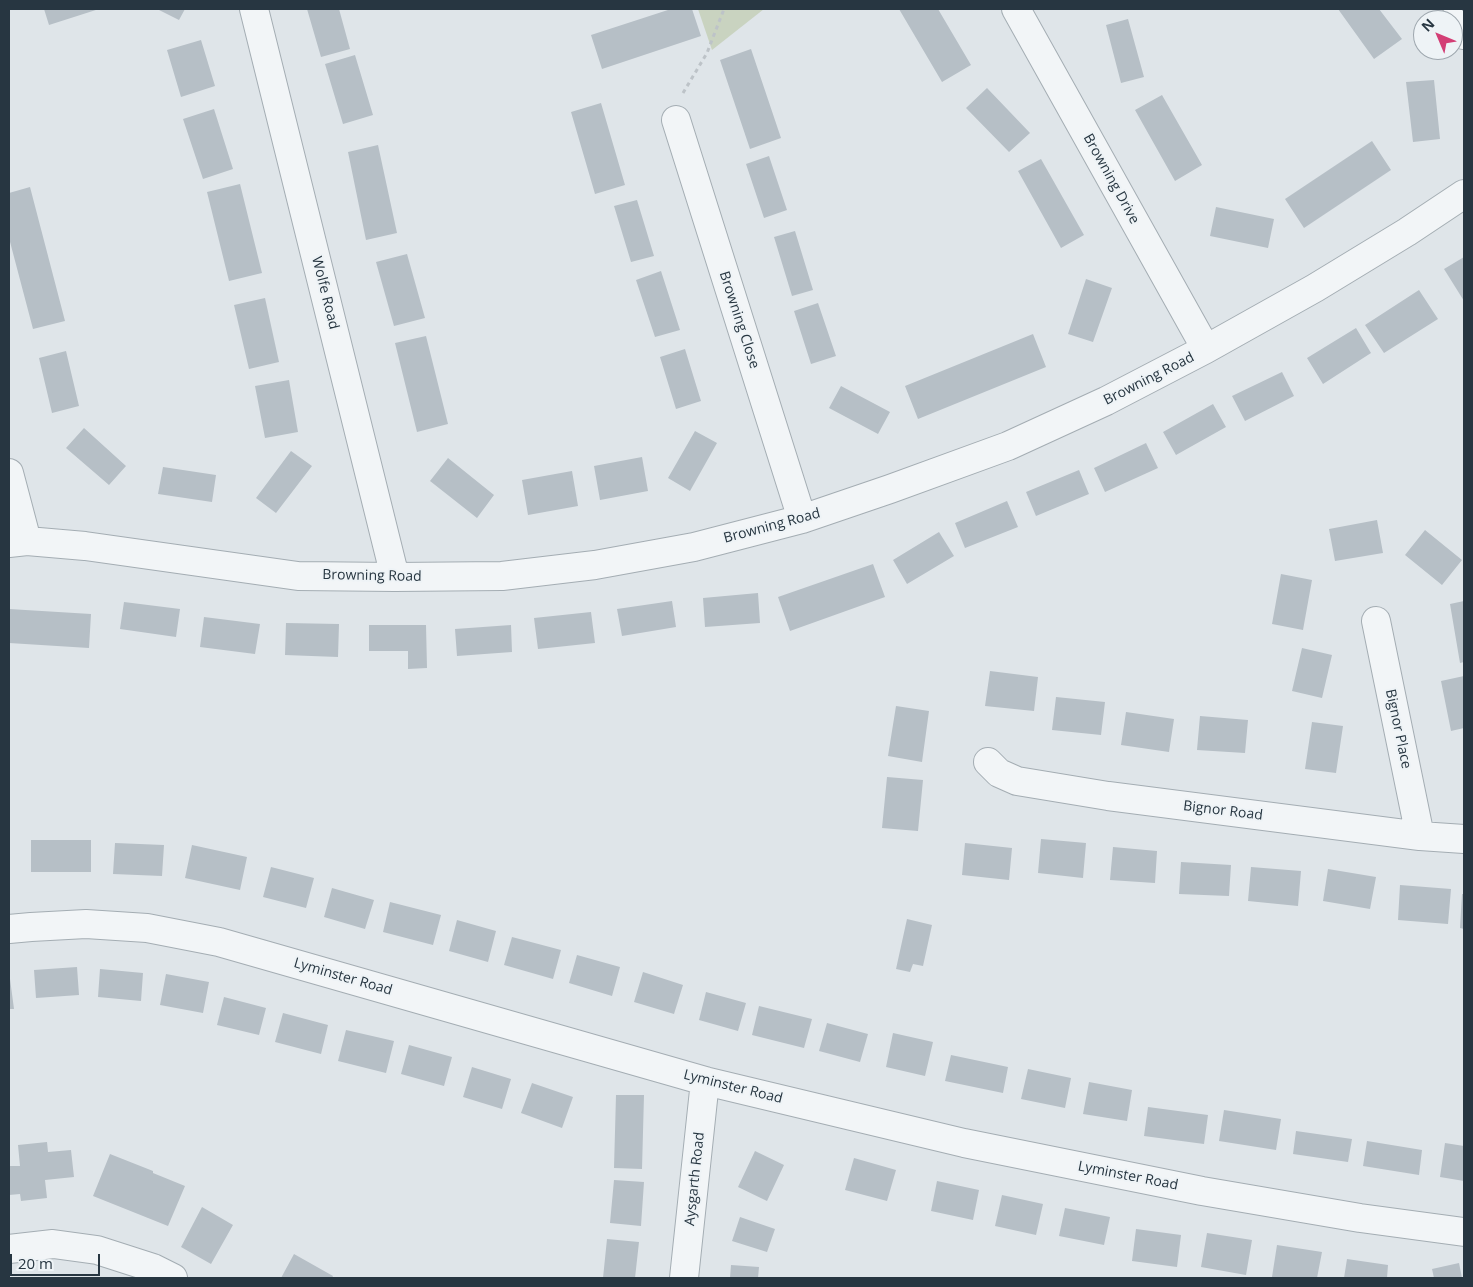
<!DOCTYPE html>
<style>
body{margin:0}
#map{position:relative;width:1473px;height:1287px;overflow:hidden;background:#dfe5e9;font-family:"Open Sans",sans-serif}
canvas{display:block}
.frame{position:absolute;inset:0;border:10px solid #273641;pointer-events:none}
.north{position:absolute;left:1413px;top:10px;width:50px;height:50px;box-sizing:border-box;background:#eef3f6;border:1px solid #9ea7ae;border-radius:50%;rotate:315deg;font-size:14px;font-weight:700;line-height:20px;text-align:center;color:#273641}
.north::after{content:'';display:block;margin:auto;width:18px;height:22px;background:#d33e75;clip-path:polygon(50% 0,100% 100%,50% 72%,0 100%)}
.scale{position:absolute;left:10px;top:1254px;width:90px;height:22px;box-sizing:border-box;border:2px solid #273641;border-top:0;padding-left:6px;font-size:15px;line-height:18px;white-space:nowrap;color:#273641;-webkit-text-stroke:4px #eef3f6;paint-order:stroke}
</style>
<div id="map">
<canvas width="1473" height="1287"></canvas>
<div class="frame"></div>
<div class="north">N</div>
<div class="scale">20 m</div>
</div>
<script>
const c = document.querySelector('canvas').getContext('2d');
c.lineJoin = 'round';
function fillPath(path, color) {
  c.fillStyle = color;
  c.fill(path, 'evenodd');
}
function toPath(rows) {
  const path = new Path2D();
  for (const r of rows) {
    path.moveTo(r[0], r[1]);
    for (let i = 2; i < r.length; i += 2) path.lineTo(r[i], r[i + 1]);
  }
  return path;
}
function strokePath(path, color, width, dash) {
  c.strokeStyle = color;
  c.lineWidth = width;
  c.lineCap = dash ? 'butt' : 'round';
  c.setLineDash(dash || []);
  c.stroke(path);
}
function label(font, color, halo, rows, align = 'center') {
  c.font = font + ' "Open Sans",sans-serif';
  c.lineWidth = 4;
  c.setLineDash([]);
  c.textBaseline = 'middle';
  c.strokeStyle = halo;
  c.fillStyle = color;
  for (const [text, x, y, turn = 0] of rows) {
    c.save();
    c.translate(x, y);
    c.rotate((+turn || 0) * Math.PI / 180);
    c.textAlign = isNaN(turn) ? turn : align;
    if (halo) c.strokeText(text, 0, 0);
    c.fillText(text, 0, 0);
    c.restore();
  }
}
fillPath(toPath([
 [698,9,764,9,712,50]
]), '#c9d3c0');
fillPath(toPath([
 [44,9,99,9,49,25],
 [157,9,185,9,179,20],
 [307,9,339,9,350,49,321,57],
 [671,9,692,9,701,36,602,69,591,35],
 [899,9,938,9,971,65,942,82],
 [1338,9,1379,9,1402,39,1374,59],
 [1128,19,1144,77,1121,83,1106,25],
 [201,40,215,86,181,97,167,50],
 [751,49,781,138,750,149,720,60],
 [355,55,373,115,343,124,325,64],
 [1434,80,1440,139,1413,142,1406,82],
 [987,88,1030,133,1009,152,966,108],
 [1162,95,1202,165,1175,181,1135,110],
 [601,103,625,185,595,194,571,112],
 [214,109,233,169,203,179,183,119],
 [1372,141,1391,170,1304,228,1285,199],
 [378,145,397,233,366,240,348,152],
 [769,156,787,210,764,218,746,164],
 [1041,159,1084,235,1061,248,1018,171],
 [240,184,262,273,229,281,207,192],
 [30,187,65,321,33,329,9,238,9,193],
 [637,200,654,256,631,262,614,206],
 [1216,207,1274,219,1268,248,1210,236],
 [795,231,813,290,792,296,774,237],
 [407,254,425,318,394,326,376,262],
 [1464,257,1464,301,1444,269],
 [661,271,680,330,655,337,636,280],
 [1086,279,1112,288,1093,342,1068,334],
 [1419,290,1438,319,1384,353,1365,325],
 [265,298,279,362,249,369,234,305],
 [818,303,836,356,811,364,794,311],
 [1356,328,1371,353,1323,384,1307,358],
 [1033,334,1046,367,918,419,905,386],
 [426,336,448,424,417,432,395,343],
 [685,349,701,401,676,409,660,357],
 [66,351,79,406,52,413,39,358],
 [1282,372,1294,396,1245,421,1232,396],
 [289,380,298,432,265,438,255,386],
 [841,386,890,412,878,434,829,408],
 [1213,404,1226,427,1176,455,1163,432],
 [84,428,126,466,109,485,66,448],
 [695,431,717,443,690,491,668,478],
 [1146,443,1158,468,1105,492,1094,468],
 [291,451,312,466,276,513,256,498],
 [642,457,648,491,600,500,594,466],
 [448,458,494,495,477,518,430,481],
 [163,467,216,475,212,502,158,494],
 [1079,470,1089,494,1036,516,1026,492],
 [572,471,578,506,528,515,522,480],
 [1007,501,1018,527,965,548,955,523],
 [1377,520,1383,553,1335,561,1329,529],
 [1425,530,1462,560,1442,585,1405,555],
 [939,532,954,556,907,584,893,560],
 [873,564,885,597,790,631,778,597],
 [1281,574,1312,580,1303,630,1272,624],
 [758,593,760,623,705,627,703,598],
 [672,601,676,627,622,636,617,609],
 [1464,601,1464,662,1460,663,1450,604],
 [124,602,180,609,176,637,120,629],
 [9,609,91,614,89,648,9,643],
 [591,612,595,643,538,649,534,618],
 [204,617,260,624,255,654,200,647],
 [286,623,339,624,338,657,285,655],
 [369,625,426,625,427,668,408,669,408,651,369,651],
 [511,625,512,652,457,656,455,629],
 [1302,648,1332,655,1322,698,1292,691],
 [990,671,1038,677,1034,711,985,706],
 [1464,676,1464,728,1451,731,1441,681],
 [1056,697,1105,702,1101,735,1052,730],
 [896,706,929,711,922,762,888,756],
 [1126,712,1174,719,1169,752,1121,745],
 [1200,716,1248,720,1245,753,1197,750],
 [1312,722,1343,726,1336,773,1305,769],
 [887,777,923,780,918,831,882,828],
 [1041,839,1086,843,1083,878,1038,873],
 [31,840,91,840,91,872,31,872],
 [115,843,164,845,162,876,113,874],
 [965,843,1012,848,1009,880,962,875],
 [192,845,247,857,240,890,185,878],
 [1113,847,1157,851,1155,883,1110,880],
 [1181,862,1231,865,1229,896,1179,894],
 [271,867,314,878,306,908,263,897],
 [1251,867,1301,871,1298,906,1248,901],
 [1328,869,1376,877,1370,909,1323,901],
 [1400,885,1451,889,1448,924,1398,920],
 [332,888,374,900,365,929,324,917],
 [1462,894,1464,894,1464,929,1460,928],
 [390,902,441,915,433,945,383,932],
 [907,919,932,925,923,966,913,964,910,972,896,969],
 [457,920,496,931,488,962,449,951],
 [512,937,561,950,553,979,504,965],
 [577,955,620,967,612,996,569,983],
 [77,967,79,995,36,998,34,970],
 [100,969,143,973,141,1001,98,997],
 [643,972,683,985,674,1014,634,1002],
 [166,974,209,982,203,1013,160,1005],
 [10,979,14,1009,9,1009,9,980],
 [706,992,746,1003,738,1031,699,1020],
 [224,997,266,1008,259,1035,217,1025],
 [759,1006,812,1019,804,1048,752,1035],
 [283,1013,328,1025,321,1054,275,1042],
 [827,1023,868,1034,860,1062,819,1051],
 [346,1030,394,1041,386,1073,338,1061],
 [893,1033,933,1042,925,1076,886,1067],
 [409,1045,452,1057,444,1086,401,1074],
 [951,1055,1008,1067,1003,1093,945,1081],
 [472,1067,511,1079,502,1109,463,1097],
 [1028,1069,1071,1078,1065,1108,1021,1099],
 [1089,1082,1132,1090,1127,1121,1083,1114],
 [532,1083,573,1097,562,1128,521,1113],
 [616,1095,644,1095,642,1169,614,1168],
 [1148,1107,1208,1115,1204,1144,1144,1136],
 [1224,1110,1281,1119,1276,1150,1219,1141],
 [1296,1131,1352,1139,1348,1162,1293,1154],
 [1367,1141,1422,1150,1419,1175,1363,1166],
 [47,1142,48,1152,71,1150,74,1177,45,1180,47,1198,21,1201,20,1194,9,1195,9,1166,20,1166,18,1145],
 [1445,1143,1464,1146,1464,1181,1440,1177],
 [755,1151,784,1165,767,1201,738,1187],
 [110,1154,153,1171,153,1173,185,1186,168,1226,93,1196],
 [854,1158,896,1170,887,1201,845,1190],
 [614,1180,644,1182,641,1226,610,1223],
 [937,1181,979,1190,973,1220,931,1211],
 [1002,1195,1043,1204,1036,1235,995,1226],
 [202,1207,233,1225,211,1264,181,1247],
 [1065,1208,1110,1217,1104,1245,1059,1236],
 [740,1217,775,1229,767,1252,732,1241],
 [1136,1229,1181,1235,1177,1267,1132,1261],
 [1207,1233,1252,1240,1246,1275,1201,1267],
 [607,1239,639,1242,635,1278,603,1278],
 [1277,1245,1322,1252,1317,1278,1272,1277],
 [294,1254,333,1276,332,1278,281,1278],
 [1347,1259,1388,1265,1387,1278,1344,1278],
 [1459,1263,1462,1278,1434,1278,1432,1269],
 [731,1265,759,1267,758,1278,730,1278]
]), '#b6bfc6');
const minor = toPath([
 [254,9,395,577],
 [1016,9,1206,349],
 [1453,21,1464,35],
 [676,120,802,519],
 [9,473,27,541],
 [9,543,27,541,85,546,298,576,395,577,502,576,595,565,694,547,802,519,890,489,1008,446,1106,401,1206,349,1315,288,1407,232,1464,194],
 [1376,621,1420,836],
 [988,762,999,773,1017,781,1108,796,1420,836,1464,839],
 [9,929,31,927,86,924,147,928,219,942,705,1081,964,1143,1202,1191,1360,1218,1464,1232],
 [9,1249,53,1244,97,1250,153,1268,173,1278],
 [684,1278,705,1081]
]);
strokePath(minor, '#a4adb3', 30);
strokePath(toPath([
 [683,93,707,53,724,9]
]), '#bdc3c8', 3, [4, 4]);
strokePath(minor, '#f2f5f7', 28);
label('14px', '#273641', '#eef3f6', [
 ["Browning Drive",1111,179,61],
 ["Wolfe Road",325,293,76],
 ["Browning Close",739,320,72],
 ["Browning Road",1149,379,-27],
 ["Browning Road",772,526,-15],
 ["Browning Road",372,576,1],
 ["Bignor Place",1398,729,78],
 ["Bignor Road",1223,811,7],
 ["Lyminster Road",343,977,16],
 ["Lyminster Road",733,1087,14],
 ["Lyminster Road",1128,1176,11],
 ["Aysgarth Road",695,1179,-84]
]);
</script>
